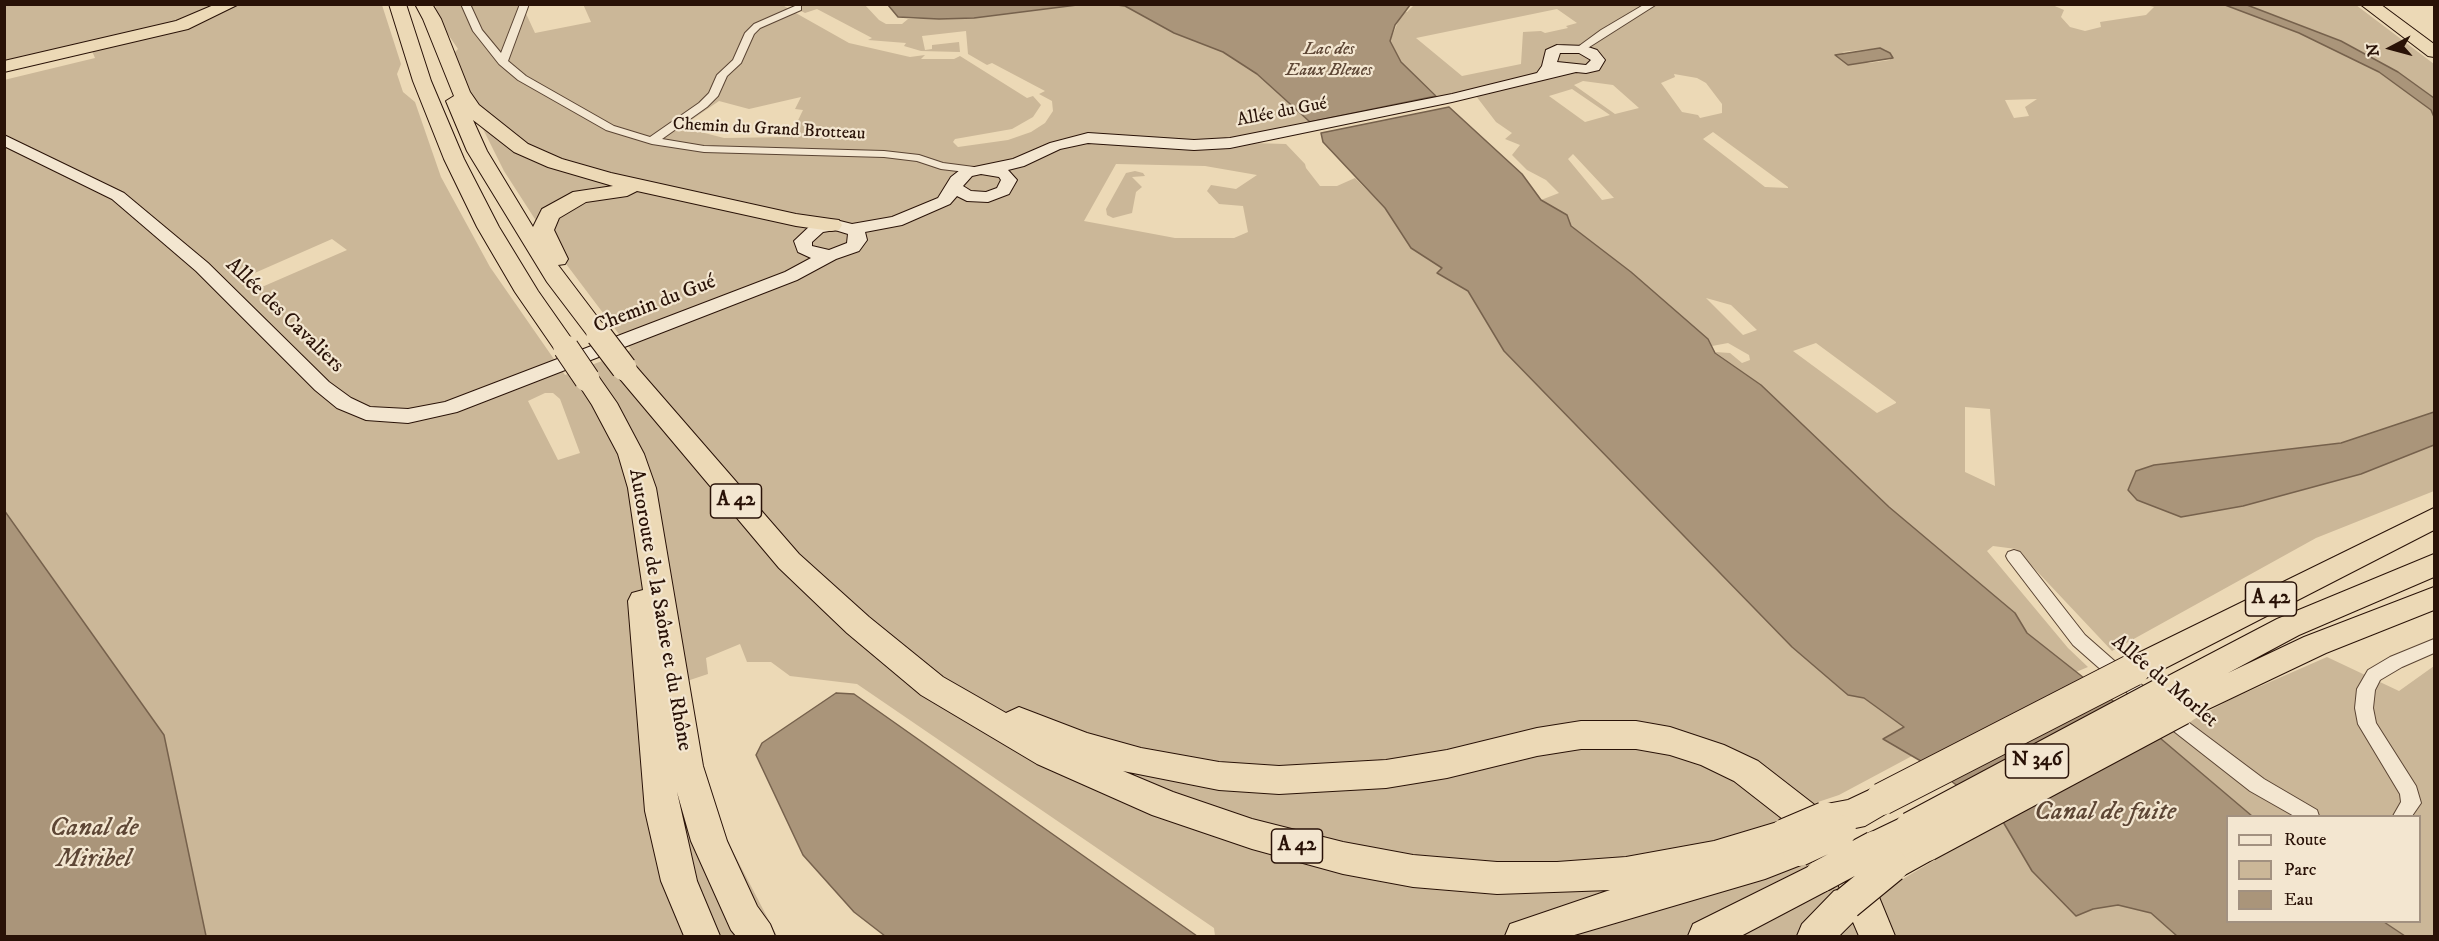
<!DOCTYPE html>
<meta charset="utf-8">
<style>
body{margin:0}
#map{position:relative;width:2439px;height:941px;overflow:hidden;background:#ecd9b6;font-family:"IM FELL DW Pica",serif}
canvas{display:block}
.frame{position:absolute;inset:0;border:6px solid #291207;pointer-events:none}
.legend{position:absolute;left:2226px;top:815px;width:195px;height:108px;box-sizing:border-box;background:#f3e6d0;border:2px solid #a29180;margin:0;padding:8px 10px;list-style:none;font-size:18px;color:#291207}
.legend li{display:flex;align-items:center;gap:12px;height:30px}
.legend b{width:30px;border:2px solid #a29180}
.north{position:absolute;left:2361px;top:18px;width:60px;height:60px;-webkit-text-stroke:4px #f3e6d0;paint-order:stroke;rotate:264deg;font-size:16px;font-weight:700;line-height:24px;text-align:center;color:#291207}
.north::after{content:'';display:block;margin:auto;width:21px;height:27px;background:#291207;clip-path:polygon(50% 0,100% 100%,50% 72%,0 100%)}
</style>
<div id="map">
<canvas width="2439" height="941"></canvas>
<div class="frame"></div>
<ul class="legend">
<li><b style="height:8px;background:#f3e6d0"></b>Route</li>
<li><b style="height:16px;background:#cbb798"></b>Parc</li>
<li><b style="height:16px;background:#aa957a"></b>Eau</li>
</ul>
<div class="north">N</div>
</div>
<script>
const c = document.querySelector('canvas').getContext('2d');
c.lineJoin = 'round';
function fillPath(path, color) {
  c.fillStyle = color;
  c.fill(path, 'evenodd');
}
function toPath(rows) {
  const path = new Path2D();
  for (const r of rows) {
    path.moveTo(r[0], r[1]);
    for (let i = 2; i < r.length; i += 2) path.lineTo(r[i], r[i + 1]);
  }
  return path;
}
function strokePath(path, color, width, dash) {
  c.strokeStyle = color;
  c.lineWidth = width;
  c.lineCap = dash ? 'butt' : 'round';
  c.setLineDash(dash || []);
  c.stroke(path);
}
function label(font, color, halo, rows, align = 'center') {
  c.font = font + ' "IM FELL DW Pica",serif';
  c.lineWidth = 4.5;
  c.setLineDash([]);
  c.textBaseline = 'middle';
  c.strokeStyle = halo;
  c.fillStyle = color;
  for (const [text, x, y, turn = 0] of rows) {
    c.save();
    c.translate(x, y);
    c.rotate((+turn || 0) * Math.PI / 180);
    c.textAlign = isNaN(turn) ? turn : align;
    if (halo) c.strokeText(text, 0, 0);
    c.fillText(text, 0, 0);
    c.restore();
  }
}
fillPath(toPath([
 [583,4,781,4,789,9,802,5,865,5,879,20,886,24,902,24,908,19,974,18,1077,5,1117,4,1125,6,1174,33,1223,52,1257,74,1310,122,1252,143,1286,144,1305,164,1306,168,1320,186,1337,186,1355,178,1385,208,1411,248,1442,268,1438,274,1468,291,1504,351,1792,647,1848,695,1864,698,1904,727,1884,739,1912,756,1839,795,1812,804,1886,889,2002,820,2032,871,2093,909,2118,905,2151,913,2177,936,1215,936,1214,928,857,684,790,676,771,662,747,662,740,644,706,658,708,674,684,682,703,772,728,842,777,936,206,936,164,735,5,510,4,80,95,58,91,49,5,69,5,5,382,5,401,64,397,74,403,92,415,102,441,177,490,267,565,375,631,350,551,244,504,171,468,99,451,56,458,49,441,24,435,5,522,5,535,33,591,22],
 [817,9,872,38,868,40,906,43,904,46,921,51,960,52,959,42,932,45,932,49,925,50,922,36,966,31,968,54,987,65,992,63,1045,91,1039,94,1052,101,1053,111,1045,123,1031,132,1008,140,958,147,953,142,955,139,1012,129,1033,117,1041,105,1033,96,1027,98,960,56,954,59,921,59,925,55,910,57,849,43,794,12,799,10,805,13],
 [801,97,795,109,803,110,790,137,724,138,681,127,719,101,749,109],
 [1116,164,1205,166,1257,175,1236,189,1211,185,1207,191,1219,204,1243,206,1248,232,1234,238,1175,238,1084,221],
 [332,239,347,250,255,290,241,279],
 [545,393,553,393,560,399,580,453,558,460,528,401],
 [1415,4,2050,4,2064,10,2061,17,2070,27,2085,31,2101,27,2100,22,2146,15,2154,7,2146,5,2225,4,2299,33,2379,72,2432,110,2434,117,2434,412,2341,443,2154,465,2137,500,2181,517,2243,506,2361,474,2434,445,2434,491,2316,538,2112,651,2016,549,1993,546,1987,551,2068,648,2088,667,2076,672,2027,633,2015,613,1889,507,1761,385,1715,352,1730,353,1742,363,1750,360,1749,355,1728,343,1712,346,1708,339,1631,272,1571,226,1567,215,1541,200,1559,193,1546,180,1527,170,1512,155,1520,145,1505,139,1512,133,1496,122,1476,96,1444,102,1401,62,1390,41,1403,10,1407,12],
 [1557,9,1577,23,1566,26,1568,28,1545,33,1541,31,1523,32,1521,64,1462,76,1416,38],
 [1880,48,1886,50,1890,60,1869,63,1842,52],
 [1674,74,1697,78,1706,83,1722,104,1722,113,1700,118,1698,115,1682,112,1661,83,1675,77],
 [1583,81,1613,85,1639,108,1615,114,1574,85],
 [1572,89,1610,115,1585,122,1549,96],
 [2037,99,2025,107,2029,116,2014,118,2005,100],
 [1713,132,1788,187,1788,188,1765,187,1703,139],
 [1573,154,1614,198,1613,198,1602,200,1568,159],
 [1706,298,1731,305,1757,330,1743,335],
 [1816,343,1896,402,1896,403,1877,413,1793,351],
 [1965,407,1990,409,1995,486,1965,472],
 [2247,5,2356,5,2434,64,2434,98,2398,72,2342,41],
 [1135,171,1143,173,1145,176,1132,177,1142,187,1136,192,1132,213,1113,218,1107,215,1106,209,1126,173],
 [2327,657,2399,691,2434,666,2434,936,2405,936,2384,922,2420,922,2420,816,2252,816,2160,738,2231,699]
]), '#cbb798');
const water = toPath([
 [888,5,1077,5,974,18,939,19,898,17,888,5],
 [1117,5,1410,5,1395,25,1390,41,1401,62,1436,96,1310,122,1257,74,1223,52,1174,33,1125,6,1117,5],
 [2225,5,2247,5,2341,41,2398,72,2434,98,2434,117,2431,110,2379,72,2299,33,2225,5],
 [1880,48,1890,53,1893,58,1848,65,1835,55,1880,48],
 [1449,107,1522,174,1541,200,1567,215,1571,226,1631,272,1708,339,1715,353,1761,385,1889,507,2015,613,2027,633,2160,738,2252,816,2228,816,2228,922,2384,922,2405,936,2177,936,2151,913,2118,905,2093,909,2076,916,2032,871,2002,820,1938,771,1883,739,1904,727,1864,698,1848,695,1792,647,1504,351,1468,291,1437,273,1442,268,1411,248,1385,208,1323,142,1321,133,1449,107],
 [2434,412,2434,445,2361,474,2243,506,2181,517,2137,500,2128,490,2136,471,2154,465,2341,443,2434,412],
 [4,510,164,735,206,936,5,936,4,510],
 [836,693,854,694,1197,936,885,936,854,912,803,855,756,755,762,743,836,693]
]);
fillPath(water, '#aa957a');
strokePath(water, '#76614c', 1.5);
const street = toPath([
 [461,4,470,4,482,30,501,53,520,4,529,4,508,61,526,76,614,126,650,137,699,103,709,93,717,75,733,60,745,33,754,24,795,6,801,6,801,10,760,28,754,34,741,63,727,76,718,96,707,107,662,139,704,146,884,151,919,155,943,163,974,167,980,170,974,173,941,169,917,161,884,157,704,152,652,144,606,130,518,80,499,64,473,31,461,4],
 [1645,4,1657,4,1583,51,1575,49,1601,30,1645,4],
 [2014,550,2020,552,2085,635,2160,701,2264,779,2317,810,2319,816,2294,816,2250,791,2148,711,2073,645,2008,560,2006,556,2008,552,2014,550],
 [2434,639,2434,653,2402,667,2380,680,2375,690,2373,708,2376,723,2416,786,2421,803,2412,816,2393,816,2401,802,2400,794,2358,724,2355,708,2357,689,2368,670,2390,657,2434,639]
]);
const secondary = toPath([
 [1557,45,1585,46,1597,50,1605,60,1599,70,1586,73,1576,72,1452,102,1230,148,1194,150,1088,143,1060,149,1024,166,1008,170,1017,180,1009,194,988,202,967,201,957,196,950,204,902,225,865,232,867,240,859,251,836,259,797,280,457,412,408,423,366,420,337,408,315,390,196,271,112,199,4,146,4,135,124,193,208,263,329,382,351,398,370,407,408,409,445,402,785,272,811,258,798,252,794,241,812,224,836,220,852,224,892,217,938,198,951,177,960,170,1013,159,1050,143,1088,133,1194,140,1230,138,1452,94,1537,73,1542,66,1546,50,1557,45],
 [1560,53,1579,53,1591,60,1586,65,1557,62,1560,53],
 [981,174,999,177,1001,180,997,188,986,192,971,191,963,186,972,176,981,174],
 [835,230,848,234,847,243,829,250,812,246,812,242,823,232,835,230]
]);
const highway = toPath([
 [216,4,239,4,188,29,4,72,4,61,176,21,216,4],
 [389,4,406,4,431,81,464,159,499,227,538,291,578,348,575,353,566,355,557,353,515,292,477,227,444,159,413,81,389,4],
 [415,4,432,4,441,19,470,92,479,105,528,144,562,159,611,173,796,214,831,219,839,220,842,225,839,230,831,231,796,226,637,191,627,196,586,202,559,218,554,230,568,259,565,264,558,265,611,335,607,340,599,342,591,340,547,282,467,151,446,101,454,96,423,19,415,4],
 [473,120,514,152,548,167,613,186,573,192,542,209,533,227,487,151,473,120],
 [2360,4,2380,4,2434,44,2434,57,2428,56,2360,4],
 [624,360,633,363,799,554,869,617,943,677,1006,713,1019,707,1087,733,1141,748,1219,762,1279,766,1386,760,1447,750,1537,728,1581,721,1636,721,1670,727,1724,745,1758,761,1816,806,1848,800,1882,784,1894,789,1899,799,1894,809,1865,826,1841,831,1865,863,1895,936,1859,936,1853,922,1839,936,1797,936,1802,924,1834,891,1840,889,1837,881,1834,887,1741,936,1688,936,1693,924,1822,860,1815,853,1811,861,1765,879,1571,936,1505,936,1510,924,1610,890,1497,894,1413,887,1343,874,1252,849,1152,815,1037,764,921,695,847,633,779,568,615,373,612,368,615,363,624,360],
 [1581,749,1636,749,1670,755,1701,765,1734,781,1784,820,1714,841,1626,857,1557,862,1497,862,1413,855,1343,842,1252,819,1173,792,1123,771,1219,790,1279,794,1386,788,1447,778,1537,756,1581,749],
 [587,371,596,373,617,403,644,454,656,488,703,766,727,841,757,906,770,924,775,936,736,936,731,930,691,841,677,792,697,881,720,936,684,936,661,881,645,811,628,601,632,593,643,590,628,488,618,454,592,405,575,379,578,373,587,371],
 [2434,508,2434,530,2144,679,2133,682,2122,679,2117,670,2122,661,2434,508],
 [2434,554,2434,577,2299,635,2228,673,2304,637,2434,587,2434,610,2326,653,2181,722,2170,718,2165,709,2167,705,2162,707,2151,703,2146,694,2151,685,2277,619,2434,554],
 [1911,813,1923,817,1928,830,1939,834,1945,845,1939,856,1892,882,1879,877,1874,866,1876,862,1863,858,1857,847,1863,836,1911,813]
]);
strokePath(street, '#5a4433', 2);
strokePath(secondary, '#291207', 2);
strokePath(highway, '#291207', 2);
fillPath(street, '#f3e6d0');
fillPath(secondary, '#f3e6d0');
fillPath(highway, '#ecd9b6');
const highwayBridgeFar1 = toPath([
 [599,335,624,368],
 [566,348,587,379]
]);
const highwayBridge = toPath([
 [1882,799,2133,670],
 [1911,828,2162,694],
 [1785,835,1825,818],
 [1927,845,2181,709],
 [1799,850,1840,831],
 [1821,876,1875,847],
 [1847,903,1892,866]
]);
strokePath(highwayBridgeFar1, '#291207', 27, []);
strokePath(highwayBridge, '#291207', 34, []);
strokePath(highwayBridgeFar1, '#ecd9b6', 25);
strokePath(highwayBridge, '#ecd9b6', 32);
label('italic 18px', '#5d4635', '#f3e6d0', [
 ["Lac des",1329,50],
 ["Eaux Bleues",1329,71]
]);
label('18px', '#291207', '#f3e6d0', [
 ["Allée du Gué",1282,113,-11],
 ["Chemin du Grand Brotteau",769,130,3]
]);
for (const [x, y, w] of [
 [736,501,51],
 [2271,599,51],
 [2037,761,63],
 [1297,846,51]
]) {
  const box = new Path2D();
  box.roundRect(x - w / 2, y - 17, w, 34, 4.5);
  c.fillStyle = '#f3e6d0';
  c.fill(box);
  strokePath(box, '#291207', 1.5);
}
label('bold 20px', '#291207', null, [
 ["A 42",736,501],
 ["A 42",2271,599],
 ["N 346",2037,761],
 ["A 42",1297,846]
]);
label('21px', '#291207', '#f3e6d0', [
 ["Chemin du Gué",655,305,-21],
 ["Allée des Cavaliers",284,316,44],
 ["Autoroute de la Saône et du Rhône",659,610,80],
 ["Allée du Morlet",2164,682,40]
]);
label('italic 27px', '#5d4635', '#f3e6d0', [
 ["Canal de fuite",2105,813],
 ["Canal de",94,829],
 ["Miribel",94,860]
]);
</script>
